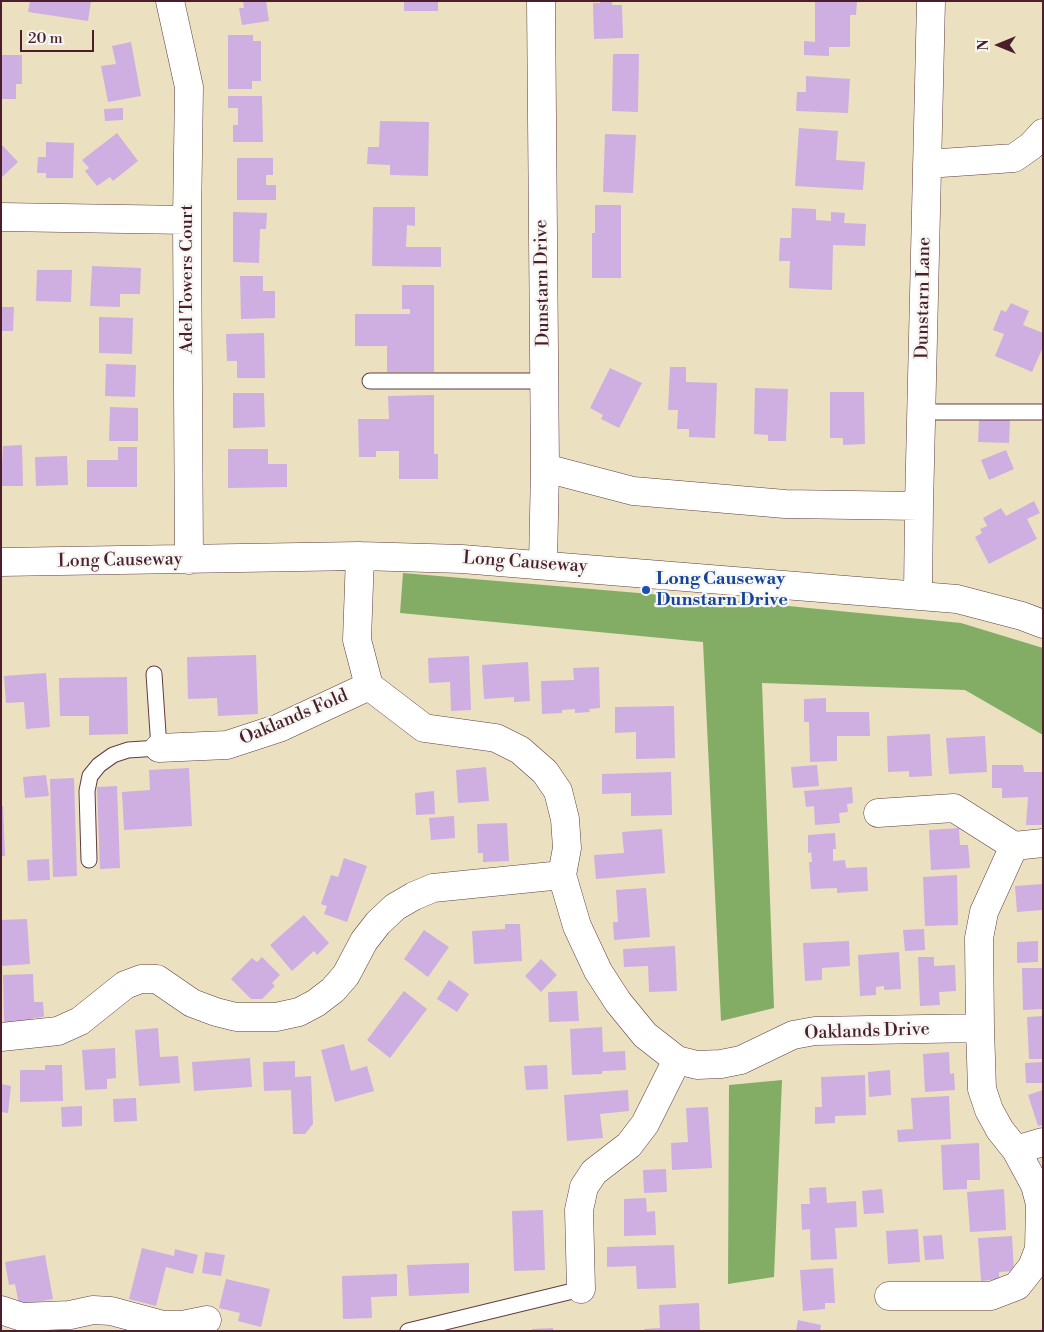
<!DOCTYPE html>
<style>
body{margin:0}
#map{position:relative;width:1044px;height:1332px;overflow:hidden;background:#ebe1c0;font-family:"Libre Bodoni",serif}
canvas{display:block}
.frame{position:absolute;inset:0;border:2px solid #4a1f2b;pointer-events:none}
.north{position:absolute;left:974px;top:20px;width:50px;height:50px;-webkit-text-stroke:4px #f6f6f2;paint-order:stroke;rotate:270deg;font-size:14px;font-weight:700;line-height:20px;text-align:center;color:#4a1f2b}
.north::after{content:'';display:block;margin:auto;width:18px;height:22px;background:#4a1f2b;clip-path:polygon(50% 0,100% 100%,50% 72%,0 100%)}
.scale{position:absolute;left:20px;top:30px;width:74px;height:22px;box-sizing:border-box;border:2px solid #4a1f2b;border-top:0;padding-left:6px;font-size:15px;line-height:18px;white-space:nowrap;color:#4a1f2b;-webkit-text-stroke:4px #f6f6f2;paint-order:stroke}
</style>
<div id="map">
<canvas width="1044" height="1332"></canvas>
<div class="frame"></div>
<div class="north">N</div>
<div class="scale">20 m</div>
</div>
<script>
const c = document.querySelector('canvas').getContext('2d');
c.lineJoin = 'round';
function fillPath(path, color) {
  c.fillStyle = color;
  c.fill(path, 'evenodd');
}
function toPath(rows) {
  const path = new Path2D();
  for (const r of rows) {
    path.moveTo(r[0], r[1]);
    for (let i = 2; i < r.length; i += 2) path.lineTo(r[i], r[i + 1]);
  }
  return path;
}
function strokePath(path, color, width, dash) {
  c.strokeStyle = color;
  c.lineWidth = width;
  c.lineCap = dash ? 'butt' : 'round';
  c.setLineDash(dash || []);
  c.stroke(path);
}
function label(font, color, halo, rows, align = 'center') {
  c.font = font + ' "Libre Bodoni",serif';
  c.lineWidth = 4.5;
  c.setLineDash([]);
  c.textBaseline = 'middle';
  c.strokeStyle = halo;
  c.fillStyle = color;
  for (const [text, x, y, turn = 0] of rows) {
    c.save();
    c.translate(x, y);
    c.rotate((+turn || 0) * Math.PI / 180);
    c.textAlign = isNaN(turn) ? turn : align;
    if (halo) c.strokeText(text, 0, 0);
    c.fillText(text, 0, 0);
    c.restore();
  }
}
fillPath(toPath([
 [403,573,768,604,961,623,1043,648,1043,735,965,690,762,683,774,1008,721,1021,703,642,400,613],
 [782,1080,774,1277,728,1284,729,1085]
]), '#83ad65');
fillPath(toPath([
 [30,1,91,1,88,21,28,12],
 [243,1,266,1,269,21,242,25,239,8,244,8],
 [404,1,438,1,438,11,404,11],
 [600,1,612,1,612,5,622,5,623,38,594,39,593,3,600,3],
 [815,1,857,1,856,15,850,15,850,47,829,47,829,56,804,55,804,41,815,42],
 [228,35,253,35,253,41,261,41,261,81,252,81,252,89,228,89],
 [131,42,141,96,108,102,101,66,116,64,112,46],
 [613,54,639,54,638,112,612,111],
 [1,55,22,55,22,84,16,84,16,99,1,99],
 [806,76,850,79,848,113,796,111,797,92,806,92],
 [228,96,262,96,263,142,233,142,233,125,238,125,238,108,228,108],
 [123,108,123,120,105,121,104,109],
 [380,121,429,122,428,176,390,175,390,165,367,164,368,147,379,147],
 [799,128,838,131,836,160,865,162,863,190,795,186],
 [117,133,138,161,113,181,110,177,97,186,85,171,89,168,82,160],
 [605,134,636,135,633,193,603,192],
 [46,142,74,143,73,178,46,178,46,173,37,173,38,157,46,157],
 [1,144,18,162,1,178],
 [237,158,273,158,273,175,266,175,266,185,276,185,276,200,237,200],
 [595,205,621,205,621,278,592,278,592,233,595,233],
 [373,207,415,207,415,226,407,225,406,247,441,247,441,267,372,266],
 [792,208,816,209,816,220,831,221,831,212,845,213,844,223,866,224,865,246,833,245,832,290,789,288,790,261,779,261,780,238,791,238],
 [233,212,267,213,266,229,260,229,259,263,233,262],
 [92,266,141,268,140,294,120,294,120,307,90,306],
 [37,270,72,270,71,302,36,301],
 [240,276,263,276,263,291,275,291,275,318,241,319],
 [402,285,434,285,434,372,387,372,387,346,355,346,355,314,410,314,410,309,402,309],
 [1011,303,1029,311,1023,325,1043,333,1043,347,1032,372,995,356,1004,334,993,330,1001,310,1006,312],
 [1,307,14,307,13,331,1,331],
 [99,317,133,318,132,354,99,353],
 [264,333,265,378,237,378,237,361,227,361,226,334],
 [106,364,136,365,135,397,105,396],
 [670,367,686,367,686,382,717,383,715,438,689,437,689,429,677,429,678,410,668,410],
 [610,368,642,383,619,428,601,419,603,415,590,408],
 [755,388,788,389,786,441,768,441,768,435,754,434],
 [830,392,864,392,865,444,843,445,843,438,830,438],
 [233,393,264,393,265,427,233,428],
 [434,395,434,454,438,454,438,479,399,479,399,451,376,451,376,457,359,457,358,419,389,419,388,396],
 [110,407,138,408,138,441,109,441],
 [979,419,1010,420,1009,443,978,442],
 [22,445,23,486,1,486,3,446],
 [118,447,137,447,137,487,87,487,87,460,118,460],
 [228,449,268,449,268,464,287,464,287,487,228,488],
 [1006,450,1014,469,989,480,981,460],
 [67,456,68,485,36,486,35,457],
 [1034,501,1040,513,1027,519,1037,539,989,564,975,537,982,533,980,529,987,526,983,518,1001,508,1006,516],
 [256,655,258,714,218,716,217,698,188,699,187,657],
 [469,656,471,710,451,711,450,682,429,683,428,658],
 [528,662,530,701,514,702,514,697,484,699,482,665],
 [599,667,600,708,589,709,590,712,575,713,575,709,562,710,562,713,542,714,541,681,574,680,573,668],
 [46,673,50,727,26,729,24,702,6,703,4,676],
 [127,677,128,734,89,735,89,716,60,716,59,678],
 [826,698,826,712,869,712,870,736,837,736,837,761,810,762,809,722,804,722,804,699],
 [674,706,675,758,636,759,636,732,615,733,615,707],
 [930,734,932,776,909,777,909,771,888,772,887,736],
 [985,736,987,772,949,774,946,738],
 [817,765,819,786,793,788,791,767],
 [992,765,1023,765,1024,772,1043,772,1043,825,1026,825,1028,797,1002,798,1002,788,992,788],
 [486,767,489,801,458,803,456,770],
 [189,768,192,826,124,830,122,792,150,790,149,770],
 [671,772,672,815,631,816,631,793,602,794,602,774],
 [46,775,49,796,25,798,23,777],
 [74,778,77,876,53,877,50,779],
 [117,786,120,868,100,869,97,787],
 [852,787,853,803,847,804,848,812,839,813,840,823,815,825,814,806,806,807,804,791],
 [434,791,435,814,416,815,415,793],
 [1,806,3,806,5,856,1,856],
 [454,816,455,838,431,840,429,818],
 [507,823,509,861,483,862,483,853,478,853,477,824],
 [959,828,960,845,968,845,970,868,931,870,929,830],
 [662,829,665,873,596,879,594,855,624,853,622,832],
 [835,833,836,849,833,849,833,861,845,860,846,868,867,867,868,891,837,893,837,888,811,889,809,862,812,862,811,852,808,853,808,835],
 [344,858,367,866,347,922,324,914,327,906,321,904,331,875,338,877],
 [49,859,50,880,28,881,27,860],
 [957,875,958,925,925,926,923,877],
 [1043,884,1043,910,1017,912,1015,886],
 [646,888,650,937,614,940,613,922,618,922,616,890],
 [304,915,329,943,317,955,314,951,292,971,270,945],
 [27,919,30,964,1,966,1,920],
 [505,924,520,924,522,961,474,964,472,931,505,929],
 [924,929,925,950,905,951,903,930],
 [424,930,449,947,428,977,404,959],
 [849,941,850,966,822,968,822,980,805,981,803,943],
 [1038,941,1038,962,1017,963,1017,942],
 [675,946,677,991,649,992,648,966,624,967,623,949],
 [899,952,901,989,884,990,884,986,876,987,876,995,860,996,858,955],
 [262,957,280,975,272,983,275,986,262,999,251,999,231,979,252,958,257,962],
 [918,957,934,957,934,966,955,965,956,991,939,992,940,1005,920,1006],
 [541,959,557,975,541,992,525,976],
 [1022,968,1043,968,1043,1009,1023,1010],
 [33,974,34,1002,43,1002,44,1017,33,1018,33,1022,4,1023,3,975],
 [449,980,469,994,457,1012,437,999],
 [404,991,427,1009,390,1058,367,1040],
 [577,991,579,1021,549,1022,548,992],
 [1043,1016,1043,1059,1029,1059,1027,1017],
 [602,1027,603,1052,625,1051,626,1070,602,1071,602,1074,572,1075,570,1029],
 [158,1028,160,1057,178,1056,180,1083,139,1086,135,1030],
 [344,1044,351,1071,367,1066,374,1091,335,1102,321,1050],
 [115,1048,116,1078,107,1079,107,1089,85,1090,82,1050],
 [949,1052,950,1074,954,1073,955,1090,925,1092,923,1054],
 [250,1058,252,1087,194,1091,192,1062],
 [295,1061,295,1077,311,1076,313,1124,305,1134,293,1134,291,1090,264,1091,263,1062],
 [1043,1062,1043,1083,1026,1083,1025,1063],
 [45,1065,62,1065,63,1101,20,1102,20,1070,45,1070],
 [547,1065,548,1089,526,1090,524,1066],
 [890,1070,891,1095,869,1097,868,1072],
 [865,1075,866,1115,835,1116,835,1123,815,1124,815,1107,822,1107,821,1077],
 [1,1084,11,1086,8,1113,1,1112],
 [628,1090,629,1111,600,1114,603,1138,567,1141,564,1095],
 [1043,1090,1043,1125,1038,1126,1028,1095],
 [949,1096,951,1139,898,1142,897,1130,913,1129,911,1098],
 [136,1098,137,1121,114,1122,113,1099],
 [82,1106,82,1126,62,1127,61,1107],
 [708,1107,712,1168,672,1170,671,1143,688,1142,686,1108],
 [979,1143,980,1180,967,1180,967,1189,943,1190,941,1145],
 [666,1169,667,1192,644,1193,643,1170],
 [826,1187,827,1203,856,1201,857,1227,835,1228,837,1259,811,1260,810,1229,802,1230,801,1204,810,1204,809,1188],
 [882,1189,884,1213,864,1214,862,1191],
 [1004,1189,1006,1230,970,1232,967,1192],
 [646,1198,647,1212,655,1211,656,1235,624,1236,624,1199],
 [543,1210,545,1270,514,1271,512,1211],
 [918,1229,920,1262,888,1264,886,1231],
 [942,1235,944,1259,925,1260,923,1236],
 [1012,1236,1014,1271,999,1272,999,1279,981,1281,978,1238],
 [674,1245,676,1288,637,1289,636,1266,607,1267,607,1247],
 [142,1248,174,1256,175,1249,198,1255,193,1274,166,1267,156,1306,129,1299],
 [205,1252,225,1255,221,1276,202,1273],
 [45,1255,53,1299,19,1305,15,1284,9,1285,5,1262],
 [469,1263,469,1293,409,1296,407,1265],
 [833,1268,835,1303,825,1303,825,1309,803,1311,800,1270],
 [397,1274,397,1296,371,1297,372,1318,343,1319,342,1276],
 [226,1279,270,1289,261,1327,238,1321,240,1313,219,1308],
 [699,1303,700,1331,644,1331,644,1329,660,1328,659,1305],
 [798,1320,821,1325,820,1331,796,1331],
 [553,1328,553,1331,532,1331,532,1329]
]), '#cfaee1');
const service = toPath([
 [370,381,544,381],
 [921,412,1043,412],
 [89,860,87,791,90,776,99,765,113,755,128,750,159,748,154,674],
 [408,1331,581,1289]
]);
const minor = toPath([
 [170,1,189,87,187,220,189,560],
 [541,1,545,468,543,564],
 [927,164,1014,158,1031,146,1043,133],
 [1,217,187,220],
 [545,468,633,491,785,504,919,506],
 [360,556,357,640,369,686,424,728,496,738,520,750,545,772,558,791,565,819,567,848,562,875,577,926,598,971,618,1002,645,1035,677,1060,697,1065,721,1064,741,1060,793,1035,815,1031,980,1028],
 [1,562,360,556,462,559,957,599,1022,616,1043,624],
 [918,594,919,506,931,1],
 [159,748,227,745,279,728,369,686],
 [878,813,954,808,1014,846,984,912,979,938,980,1028,982,1089,989,1110,1000,1130,1016,1150,1035,1185,1040,1204,1039,1249,1032,1267,1017,1286,991,1296,889,1296],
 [1014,846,1043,843],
 [1,1037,58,1031,80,1021,125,985,141,979,157,979,192,1003,216,1012,236,1017,276,1017,299,1012,316,1003,333,990,346,975,364,941,378,923,395,907,414,896,433,888,562,875],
 [1016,1150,1043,1142],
 [581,1289,579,1210,584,1187,594,1172,629,1145,645,1124,677,1060],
 [1,1310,22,1317,70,1315,93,1310,111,1311,163,1325,182,1325,207,1320]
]);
strokePath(service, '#623c41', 17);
strokePath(minor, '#623c41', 29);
strokePath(service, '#fff', 15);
strokePath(minor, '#fff', 28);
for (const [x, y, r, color] of [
 [646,590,5,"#1a4fb4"]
]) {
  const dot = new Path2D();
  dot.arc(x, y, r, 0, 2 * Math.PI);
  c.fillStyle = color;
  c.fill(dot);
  strokePath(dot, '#f6f6f2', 2);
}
label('18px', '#4a1f2b', '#f6f6f2', [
 ["Adel Towers Court",188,279,-90],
 ["Dunstarn Drive",543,283,-91],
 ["Dunstarn Lane",924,298,-89],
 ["Long Causeway",120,561,-1],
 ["Long Causeway",525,563,4],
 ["Oaklands Fold",294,718,-23],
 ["Oaklands Drive",867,1032,-2]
]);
label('bold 18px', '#164399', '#f6f6f2', [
 ["Long Causeway",656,580],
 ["Dunstarn Drive",656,601]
], 'left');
</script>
